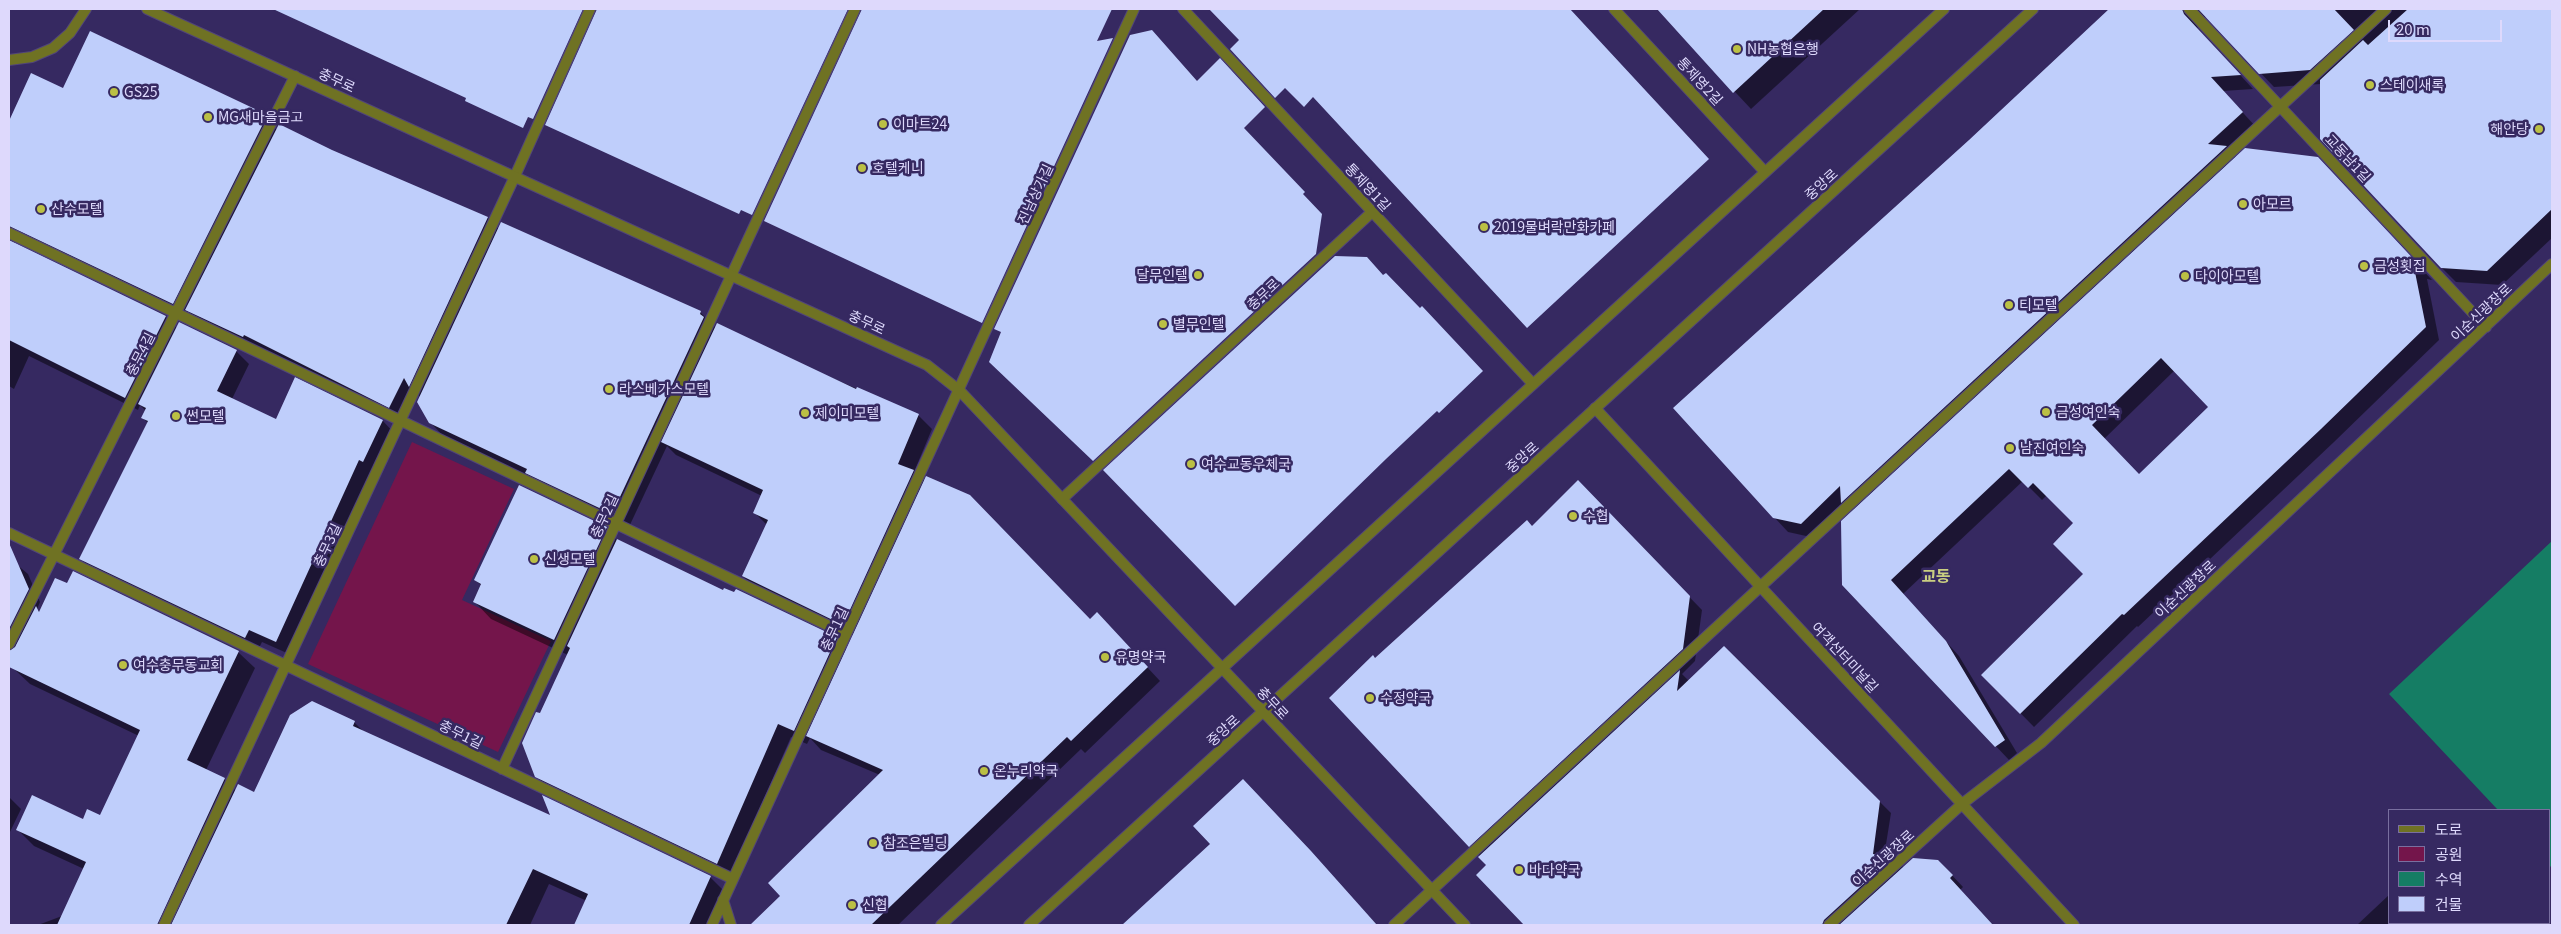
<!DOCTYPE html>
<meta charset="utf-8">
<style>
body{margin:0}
#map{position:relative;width:2561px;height:934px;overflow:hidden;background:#362961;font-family:Georgia,"Noto Sans KR",serif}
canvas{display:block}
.frame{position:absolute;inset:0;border:10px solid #ded9fc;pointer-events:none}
.legend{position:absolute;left:2388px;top:809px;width:162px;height:115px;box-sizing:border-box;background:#362961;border:1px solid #796f9f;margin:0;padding:6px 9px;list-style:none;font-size:15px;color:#ded9fc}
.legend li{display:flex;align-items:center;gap:10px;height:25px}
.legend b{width:25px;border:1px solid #796f9f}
.scale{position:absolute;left:2388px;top:20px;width:114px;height:22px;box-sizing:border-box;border:2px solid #ded9fc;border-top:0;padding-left:6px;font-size:15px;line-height:18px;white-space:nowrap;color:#ded9fc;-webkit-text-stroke:4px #362961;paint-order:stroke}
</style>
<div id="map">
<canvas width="2561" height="934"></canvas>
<div class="frame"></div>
<ul class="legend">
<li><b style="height:6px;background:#6f7223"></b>도로</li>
<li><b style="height:14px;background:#74154b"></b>공원</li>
<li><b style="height:14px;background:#157d64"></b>수역</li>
<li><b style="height:14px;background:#bfcefb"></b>건물</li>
</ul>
<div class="scale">20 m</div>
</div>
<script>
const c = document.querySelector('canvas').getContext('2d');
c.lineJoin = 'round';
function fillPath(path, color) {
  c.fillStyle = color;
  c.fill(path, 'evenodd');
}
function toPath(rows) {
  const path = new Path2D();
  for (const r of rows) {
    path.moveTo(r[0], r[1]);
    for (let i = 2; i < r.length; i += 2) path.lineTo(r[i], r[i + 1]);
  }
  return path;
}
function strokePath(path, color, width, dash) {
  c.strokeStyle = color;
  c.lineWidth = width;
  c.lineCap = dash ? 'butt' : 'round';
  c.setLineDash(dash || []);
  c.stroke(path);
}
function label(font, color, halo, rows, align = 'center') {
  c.font = font + ' Georgia,"Noto Sans KR",serif';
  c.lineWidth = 5;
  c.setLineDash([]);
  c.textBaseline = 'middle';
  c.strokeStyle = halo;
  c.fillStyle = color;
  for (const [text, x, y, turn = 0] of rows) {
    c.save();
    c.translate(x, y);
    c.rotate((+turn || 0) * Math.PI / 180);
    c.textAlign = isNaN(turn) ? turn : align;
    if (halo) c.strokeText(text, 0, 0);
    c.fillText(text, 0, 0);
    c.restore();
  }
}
fillPath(toPath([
 [412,442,514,489,462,600,551,641,498,752,308,664]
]), '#74154b');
fillPath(toPath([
 [2552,541,2552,868,2550,866,2550,810,2498,810,2389,694]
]), '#157d64');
fillPath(toPath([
 [1676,9,1860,9,1751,109,1666,18],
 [2111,9,2552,9,2552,238,2502,285,2456,282,2441,267,2321,84,2274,87,2208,18,2201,16,2196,22,2198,29,2253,89,2223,91,2256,127,2230,151,2237,158,2331,172,2432,280,2427,279,2439,340,2334,442,2138,627,2137,626,2034,727,1983,675,2084,574,2075,523,2047,495,2042,500,2023,481,1903,594,1959,656,2017,753,2009,760,1844,585,1852,513,1847,507,1815,538,1788,532,1774,517,1969,141],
 [2175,370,2209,407,2139,475,2104,439],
 [31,75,63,89,254,110,277,130,331,151,488,218,499,229,700,312,716,328,918,415,932,429,914,472,1090,620,1110,627,1160,681,1085,753,1081,749,898,925,773,925,763,915,782,896,880,775,821,750,810,738,807,744,791,737,730,876,550,790,536,776,540,715,568,655,491,619,474,601,482,586,475,580,606,528,619,542,724,591,836,638,848,650,854,636,757,590,743,576,767,525,755,513,762,496,676,455,667,446,628,529,445,438,430,422,420,397,416,392,402,419,199,322,188,311,186,316,26,239,15,242,15,245,166,317,177,328,236,351,249,364,232,399,276,420,295,379,383,421,395,434,289,654,262,642,258,650,94,572,81,559,148,423,143,418,146,411,140,405,138,410,29,356,14,389,9,386,9,124],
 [1578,482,1702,610,1695,661,1682,674,1689,681,1724,647,1891,813,1884,857,1894,857,1904,868,1949,872,1963,887,1960,890,1993,925,1526,925,1477,875,1488,865,1470,846,1375,659,1532,527],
 [9,558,28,574,40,602,37,609,40,612,238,652,255,668,206,770,224,779,236,791,254,794,354,722,365,733,552,818,710,877,727,894,712,925,576,925,587,901,549,884,530,925,38,925,62,916,84,869,34,846,18,830,101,817,139,736,30,684,13,668,14,656,9,653],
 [9,797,21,809,9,834],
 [1259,797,1377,925,1124,925,1211,844],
 [2390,894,2390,923,2483,923,2485,925,2357,925]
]), '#0007');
fillPath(toPath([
 [273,9,583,9,533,119,528,117,523,128,465,101,466,98],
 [597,9,848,9,752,215,741,210,739,214,545,125],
 [862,9,1112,9,1097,41,1113,38,982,323,764,221],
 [1209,9,1570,9,1709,159,1527,328,1313,97,1304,107,1285,88,1275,98,1230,49,1239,40],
 [1657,9,1824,9,1733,93],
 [2109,9,2182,9,2184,14,2241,75,2211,77,2243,112,2208,144,2227,146,1841,503,1840,486,1801,524,1773,518,1673,408,1969,140],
 [2198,9,2334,9,2354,30,2310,70,2259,74],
 [2408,9,2552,9,2552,209,2487,271,2441,268,2320,139,2320,80,2363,40,2368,45],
 [1152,30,1197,81,1220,58,1265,107,1244,128,1305,192,1303,194,1322,214,1316,254,1093,461,989,362,1001,332,994,329,1130,35],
 [90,31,255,109,254,112,266,118,173,304,9,226,9,121,31,73,63,88],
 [279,124,332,150,488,217,409,387,404,378,389,408,244,335,243,337,185,310],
 [2245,148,2318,157,2421,267,2414,267,2426,327,2321,429,2124,615,2122,614,2020,714,1981,675,2083,574,2053,544,2073,523,2033,483,2028,488,2009,469,1891,580,1946,641,2005,740,1995,747,1842,585,1841,521],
 [2161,358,2208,407,2139,474,2092,425],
 [501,222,701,311,700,314,704,317,612,514,525,473,527,469,429,423,417,402],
 [9,240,166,316,125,398,9,340],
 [1335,256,1367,257,1383,275,1386,273,1420,308,1422,306,1483,371,1439,413,1437,411,1386,459,1235,606,1103,470],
 [179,322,237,350,217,391,276,419,295,377,383,420,363,462,359,460,276,642,249,630,245,638,79,559,148,421,141,418,146,408,138,404],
 [717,323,856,389,857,387,919,414,898,464,914,470,843,625,742,576,768,520,753,513,763,490,661,442],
 [926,476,970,495,1090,619,1097,612,1148,667,1071,741,1067,737,871,925,750,925,780,896,768,883,883,770,806,736],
 [1578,480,1690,596,1683,649,1469,847,1329,698,1373,655,1375,658,1527,520,1532,526],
 [519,485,607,527,554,640,473,602,481,584,474,580],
 [617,539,723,590,724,588,734,592,736,589,837,637,794,731,778,724,717,864,535,777,522,743,536,712,540,713,570,648,567,646],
 [9,543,29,589,9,629],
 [73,571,239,651,187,760,225,778,157,925,57,925,86,862,16,830,32,795,83,819,87,809,100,815,140,730,9,667,9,651,15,647,36,606,39,612,55,578,67,583],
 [1724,646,1880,801,1873,854,1894,856,1824,920,1822,925,1524,925,1476,875,1486,865,1478,857,1680,670,1677,691],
 [312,701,355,721,353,726,550,815,542,795,711,876,689,925,574,925,588,894,533,869,506,925,171,925,238,784,254,792,290,715],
 [1243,779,1311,851,1377,925,1122,925,1210,844,1193,826],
 [1913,858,1938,860,1953,875,1950,878,1993,925,1839,925]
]), '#bfcefb');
const minor = toPath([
 [1183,9,1533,384],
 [1614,9,1765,172],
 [2189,9,2486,327],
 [9,233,846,634],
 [1595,408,2074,925],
 [1062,499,1372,212],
 [9,533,733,879],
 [9,644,295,76],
 [502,769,855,9],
 [723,900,731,925],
 [164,925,515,176,590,9],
 [712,925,1134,9],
 [1394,925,2386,9],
 [1829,925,1962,804,2041,743,2552,264]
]);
const tertiary = toPath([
 [147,9,927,365,960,391,1465,925],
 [9,60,32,57,53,48,70,33,86,9],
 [941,925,1944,9],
 [1029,925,2033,9]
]);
strokePath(minor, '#51457a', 12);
strokePath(tertiary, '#51457a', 12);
strokePath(minor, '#6f7223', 10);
strokePath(tertiary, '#6f7223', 10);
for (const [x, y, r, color] of [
 [1737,49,5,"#bbc044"],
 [2370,85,5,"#bbc044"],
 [114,92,5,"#bbc044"],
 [208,117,5,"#bbc044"],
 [883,124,5,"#bbc044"],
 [2539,129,5,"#bbc044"],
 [862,168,5,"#bbc044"],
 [2243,204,5,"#bbc044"],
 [41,209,5,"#bbc044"],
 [1484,227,5,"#bbc044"],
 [2364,266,5,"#bbc044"],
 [1198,275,5,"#bbc044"],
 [2185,276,5,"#bbc044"],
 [2009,305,5,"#bbc044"],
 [1163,324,5,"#bbc044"],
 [609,389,5,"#bbc044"],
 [2046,412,5,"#bbc044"],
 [805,413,5,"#bbc044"],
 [176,416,5,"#bbc044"],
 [2010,448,5,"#bbc044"],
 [1191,464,5,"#bbc044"],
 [1573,516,5,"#bbc044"],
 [534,559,5,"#bbc044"],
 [1105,657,5,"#bbc044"],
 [123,665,5,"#bbc044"],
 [1370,698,5,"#bbc044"],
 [984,771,5,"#bbc044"],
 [873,843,5,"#bbc044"],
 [1519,870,5,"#bbc044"],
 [852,905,5,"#bbc044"]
]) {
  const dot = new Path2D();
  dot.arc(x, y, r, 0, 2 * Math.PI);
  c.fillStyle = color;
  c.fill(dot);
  strokePath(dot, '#362961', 2);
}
label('14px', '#ded9fc', '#362961', [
 ["NH농협은행",1747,49],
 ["스테이새록",2380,85],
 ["GS25",124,92],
 ["MG새마을금고",218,117],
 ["이마트24",893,124],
 ["해안당",2529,129,"right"],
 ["호텔케니",872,168],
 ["아모르",2253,204],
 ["산수모텔",51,209],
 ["2019물벼락만화카페",1494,227],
 ["금성횟집",2374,266],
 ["달무인텔",1188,275,"right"],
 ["다이아모텔",2195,276],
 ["티모텔",2019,305],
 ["별무인텔",1173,324],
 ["라스베가스모텔",619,389],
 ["금성여인숙",2056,412],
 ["제이미모텔",815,413],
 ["썬모텔",186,416],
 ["남진여인숙",2020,448],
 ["여수교동우체국",1201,464],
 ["수협",1583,516],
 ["신생모텔",544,559],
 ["유명약국",1115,657],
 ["여수충무동교회",133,665],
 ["수정약국",1380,698],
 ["온누리약국",994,771],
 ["참조은빌딩",883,843],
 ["바다약국",1529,870],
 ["신협",862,905]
], 'left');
label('14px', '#ded9fc', '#362961', [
 ["충무로",337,80,25],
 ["통제영2길",1700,81,47],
 ["교동남1길",2348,158,47],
 ["중앙로",1821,184,-42],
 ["통제영1길",1368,187,47],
 ["진남상가길",1035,194,-65],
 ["충무로",1263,294,-43],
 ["이순신광장로",2481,312,-43],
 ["충무로",867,322,25],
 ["충무4길",140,354,-63],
 ["중앙로",1522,457,-42],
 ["충무2길",604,516,-65],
 ["충무3길",327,545,-65],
 ["이순신광장로",2185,589,-43],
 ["충무1길",834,629,-65],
 ["여객선터미널길",1845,657,47],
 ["충무로",1273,703,47],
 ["중앙로",1223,730,-42],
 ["충무1길",461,734,26],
 ["이순신광장로",1883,858,-42]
]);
label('bold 16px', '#cace81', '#362961', [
 ["교동",1936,576]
]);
</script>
